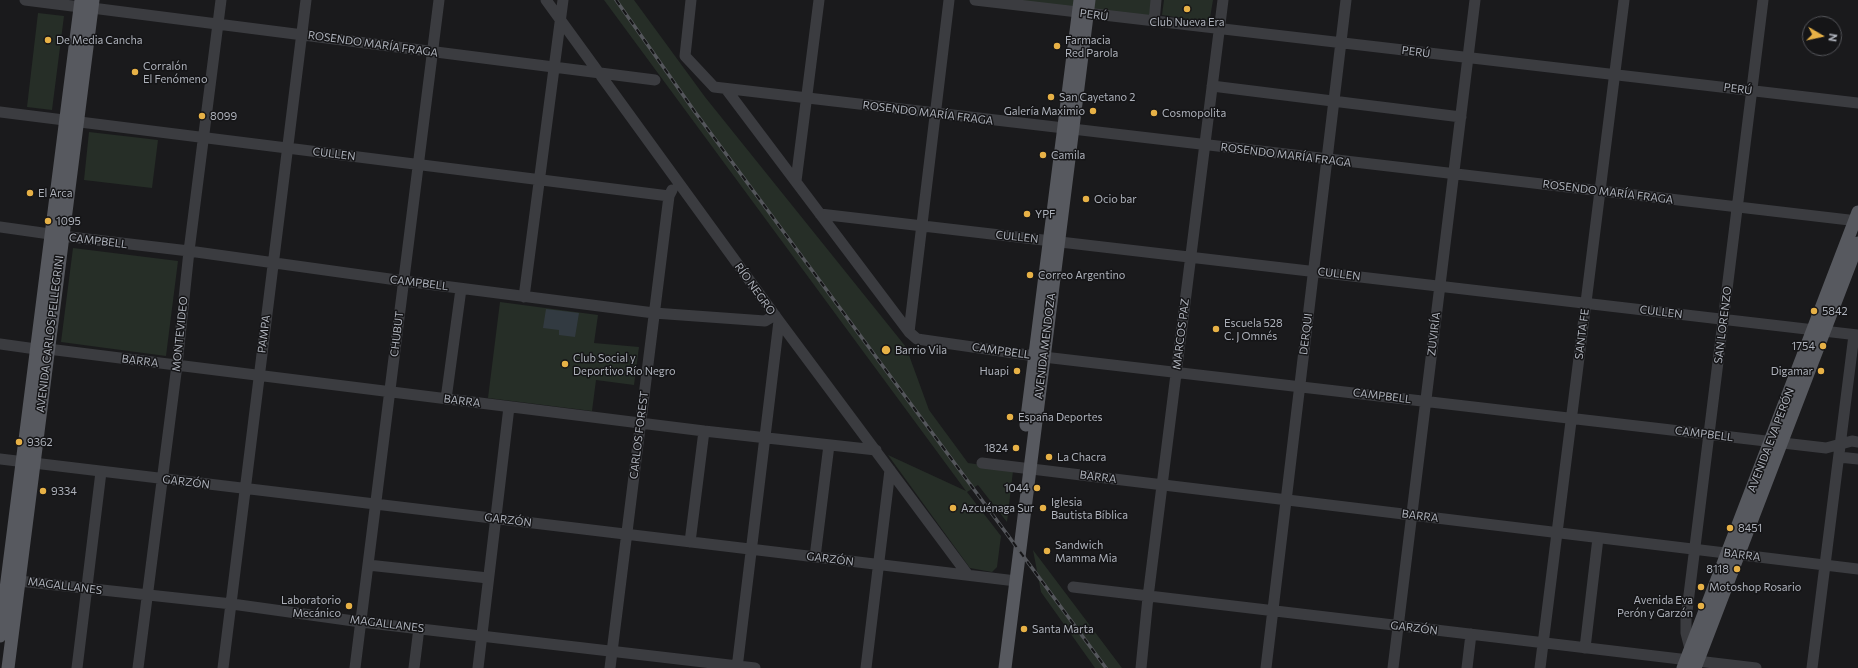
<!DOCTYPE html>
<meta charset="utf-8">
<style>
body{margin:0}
#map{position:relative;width:1858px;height:668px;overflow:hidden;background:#1a1a1c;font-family:Commissioner,sans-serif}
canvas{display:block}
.north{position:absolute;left:1802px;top:16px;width:40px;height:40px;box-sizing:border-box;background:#151517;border:1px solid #525358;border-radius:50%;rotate:99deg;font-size:11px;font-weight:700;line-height:16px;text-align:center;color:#adb1ba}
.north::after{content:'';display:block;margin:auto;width:14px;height:18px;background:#e7b146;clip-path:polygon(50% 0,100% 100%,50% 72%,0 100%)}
</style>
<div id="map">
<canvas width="1858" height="668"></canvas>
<div class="north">N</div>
</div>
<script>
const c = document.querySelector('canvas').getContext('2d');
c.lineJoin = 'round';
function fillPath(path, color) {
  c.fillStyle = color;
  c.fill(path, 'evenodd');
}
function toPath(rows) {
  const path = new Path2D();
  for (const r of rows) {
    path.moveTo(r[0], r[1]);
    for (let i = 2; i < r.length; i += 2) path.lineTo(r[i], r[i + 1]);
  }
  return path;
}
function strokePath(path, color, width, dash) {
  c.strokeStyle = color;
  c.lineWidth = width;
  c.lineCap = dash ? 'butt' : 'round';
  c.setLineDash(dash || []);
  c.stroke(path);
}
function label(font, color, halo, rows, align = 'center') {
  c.font = font + ' Commissioner,sans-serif';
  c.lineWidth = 3;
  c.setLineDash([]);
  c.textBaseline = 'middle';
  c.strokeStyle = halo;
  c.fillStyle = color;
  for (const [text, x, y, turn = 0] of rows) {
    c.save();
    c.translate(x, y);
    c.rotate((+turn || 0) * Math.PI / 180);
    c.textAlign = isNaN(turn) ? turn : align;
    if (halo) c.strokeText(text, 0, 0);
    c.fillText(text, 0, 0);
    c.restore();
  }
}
fillPath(toPath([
 [604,0,634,0,705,97,906,347,929,410,968,463,1010,469,1013,471,1007,522,978,485,967,492,1001,536,997,567,992,572,970,568,888,455,966,491],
 [1010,0,1156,0,1154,22],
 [1164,0,1213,0,1210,18,1207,22,1162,15],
 [38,13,64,16,52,110,27,107],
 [89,132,158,140,152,188,84,180],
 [73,248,178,261,166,356,61,342],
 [500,302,598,315,594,343,639,347,634,385,596,380,592,411,488,398],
 [1033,550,1122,668,1095,668,1041,592]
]), '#262e27');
fillPath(toPath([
 [546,309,579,313,575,337,559,335,559,330,543,328]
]), '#323a41');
strokePath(toPath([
 [25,0,80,7],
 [546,0,779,321,968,575],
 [691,0,685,56,714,87,1858,221],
 [975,0,1858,103],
 [92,8,655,80],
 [1154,22,1156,0],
 [1212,86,1461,117],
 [726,89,909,332,917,339,1035,356,1826,448,1852,441,1858,442],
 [0,112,669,196],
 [796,181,819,0],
 [820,214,1858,335],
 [0,227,50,234],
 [62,236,189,251,404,281,654,313,765,321,775,315],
 [524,297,563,0],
 [909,332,949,0],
 [0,344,36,349],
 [48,349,704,431,876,450],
 [446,399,461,289],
 [1839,457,1858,459],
 [0,459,1016,581],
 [982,463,1858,569],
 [690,542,704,431],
 [815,557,829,445],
 [368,565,488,578],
 [19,581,232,604,361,622,755,668],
 [1073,587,1756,668],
 [1585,648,1598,538],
 [1690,649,1686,633,1686,619,1763,0],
 [77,668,101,472],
 [138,668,177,365,189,251,221,0],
 [223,668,306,0],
 [355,668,439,0],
 [414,668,419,628],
 [478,668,509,407],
 [610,668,669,196,672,190],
 [737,668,779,321],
 [866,668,890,470],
 [1141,668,1148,597,1223,0],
 [1266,668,1346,0],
 [1393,668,1475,0],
 [1467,668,1471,634],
 [1540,668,1624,0],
 [1812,668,1854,335]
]), '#3b3c40', 11);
strokePath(toPath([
 [1026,425,1080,0],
 [0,636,81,0],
 [8,668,93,0],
 [1005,668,1089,0],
 [1683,668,1858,212],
 [1695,668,1858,243]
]), '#57595f', 13);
const rail = toPath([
 [616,0,695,112,1106,668]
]);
strokePath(rail, '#54565b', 3.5);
strokePath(rail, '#151517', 2, [6]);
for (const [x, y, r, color] of [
 [1187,9,4,"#e7b146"],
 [48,40,4,"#e7b146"],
 [1057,46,4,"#e7b146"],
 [135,72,4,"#e7b146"],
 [1051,97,4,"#e7b146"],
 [1093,111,4,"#e7b146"],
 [1154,113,4,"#e7b146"],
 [202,116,4,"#e7b146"],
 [1043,155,4,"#e7b146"],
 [30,193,4,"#e7b146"],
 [1086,199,4,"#e7b146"],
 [1027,214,4,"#e7b146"],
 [48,221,4,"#e7b146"],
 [1030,275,4,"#e7b146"],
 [1814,311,4,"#e7b146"],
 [1216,329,4,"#e7b146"],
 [1823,346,4,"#e7b146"],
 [886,350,5,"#e7b146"],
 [565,364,4,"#e7b146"],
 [1017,371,4,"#e7b146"],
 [1821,371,4,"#e7b146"],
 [1010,417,4,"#e7b146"],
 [19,442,4,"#e7b146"],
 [1016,448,4,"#e7b146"],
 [1049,457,4,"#e7b146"],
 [1037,488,4,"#e7b146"],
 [43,491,4,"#e7b146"],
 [953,508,4,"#e7b146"],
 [1043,508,4,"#e7b146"],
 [1730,528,4,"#e7b146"],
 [1047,551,4,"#e7b146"],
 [1737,569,4,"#e7b146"],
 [1701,587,4,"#e7b146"],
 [349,606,4,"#e7b146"],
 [1701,606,4,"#e7b146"],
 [1024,629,4,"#e7b146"]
]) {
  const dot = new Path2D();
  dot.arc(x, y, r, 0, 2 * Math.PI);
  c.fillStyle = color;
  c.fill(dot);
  strokePath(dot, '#151517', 1.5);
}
label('11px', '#adb1ba', '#151517', [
 ["PERÚ",1094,15,7],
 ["ROSENDO MARÍA FRAGA",373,44,8],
 ["PERÚ",1416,52,7],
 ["PERÚ",1738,89,7],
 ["ROSENDO MARÍA FRAGA",928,113,7],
 ["CULLEN",334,154,7],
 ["ROSENDO MARÍA FRAGA",1286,155,7],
 ["ROSENDO MARÍA FRAGA",1608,192,7],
 ["CULLEN",1017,237,6],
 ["CAMPBELL",98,241,7],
 ["CULLEN",1339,274,7],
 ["CAMPBELL",419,283,7],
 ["RÍO NEGRO",755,289,54],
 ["CULLEN",1661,312,7],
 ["SAN LORENZO",1723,325,-83],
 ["AVENIDA CARLOS PELLEGRINI",50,334,-83],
 ["MONTEVIDEO",180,334,-84],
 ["PAMPA",264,334,-83],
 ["CHUBUT",397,334,-83],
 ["MARCOS PAZ",1181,334,-83],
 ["DERQUI",1306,334,-83],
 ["ZUVIRÍA",1434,334,-83],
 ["SANTA FE",1582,334,-83],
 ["AVENIDA MENDOZA",1045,346,-83],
 ["CAMPBELL",1001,351,8],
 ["BARRA",140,361,7],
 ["CAMPBELL",1382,396,7],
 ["BARRA",462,401,7],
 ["CAMPBELL",1704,434,7],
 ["CARLOS FOREST",639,435,-83],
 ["AVENIDA EVA PERÓN",1771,440,-69],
 ["BARRA",1098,477,7],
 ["GARZÓN",186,482,7],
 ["BARRA",1420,516,7],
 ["GARZÓN",508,520,7],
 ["BARRA",1742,555,7],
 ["GARZÓN",830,559,7],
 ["MAGALLANES",65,586,7],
 ["MAGALLANES",387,624,7],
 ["GARZÓN",1414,628,7]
]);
label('11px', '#adb1ba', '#151517', [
 ["Club Nueva Era",1187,22,"center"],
 ["De Media Cancha",56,40],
 ["Farmacia",1065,40],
 ["Red Parola",1065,53],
 ["Corralón",143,66],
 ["El Fenómeno",143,79],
 ["San Cayetano 2",1059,97],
 ["Galería Maximio",1085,111,"right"],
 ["Cosmopolita",1162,113],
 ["8099",210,116],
 ["Camila",1051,155],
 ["El Arca",38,193],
 ["Ocio bar",1094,199],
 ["YPF",1035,214],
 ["1095",56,221],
 ["Correo Argentino",1038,275],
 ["5842",1822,311],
 ["Escuela 528",1224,323],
 ["C. J Omnés",1224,336],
 ["1754",1815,346,"right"],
 ["Barrio Vila",895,350],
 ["Club Social y",573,358],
 ["Deportivo Río Negro",573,371],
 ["Huapi",1009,371,"right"],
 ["Digamar",1813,371,"right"],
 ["España Deportes",1018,417],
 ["9362",27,442],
 ["1824",1008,448,"right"],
 ["La Chacra",1057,457],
 ["1044",1029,488,"right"],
 ["9334",51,491],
 ["Iglesia",1051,502],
 ["Bautista Bíblica",1051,515],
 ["Azcuénaga Sur",961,508],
 ["8451",1738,528],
 ["Sandwich",1055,545],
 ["Mamma Mia",1055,558],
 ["8118",1729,569,"right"],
 ["Motoshop Rosario",1709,587],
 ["Laboratorio",341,600,"right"],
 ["Mecánico",341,613,"right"],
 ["Avenida Eva",1693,600,"right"],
 ["Perón y Garzón",1693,613,"right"],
 ["Santa Marta",1032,629]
], 'left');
</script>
